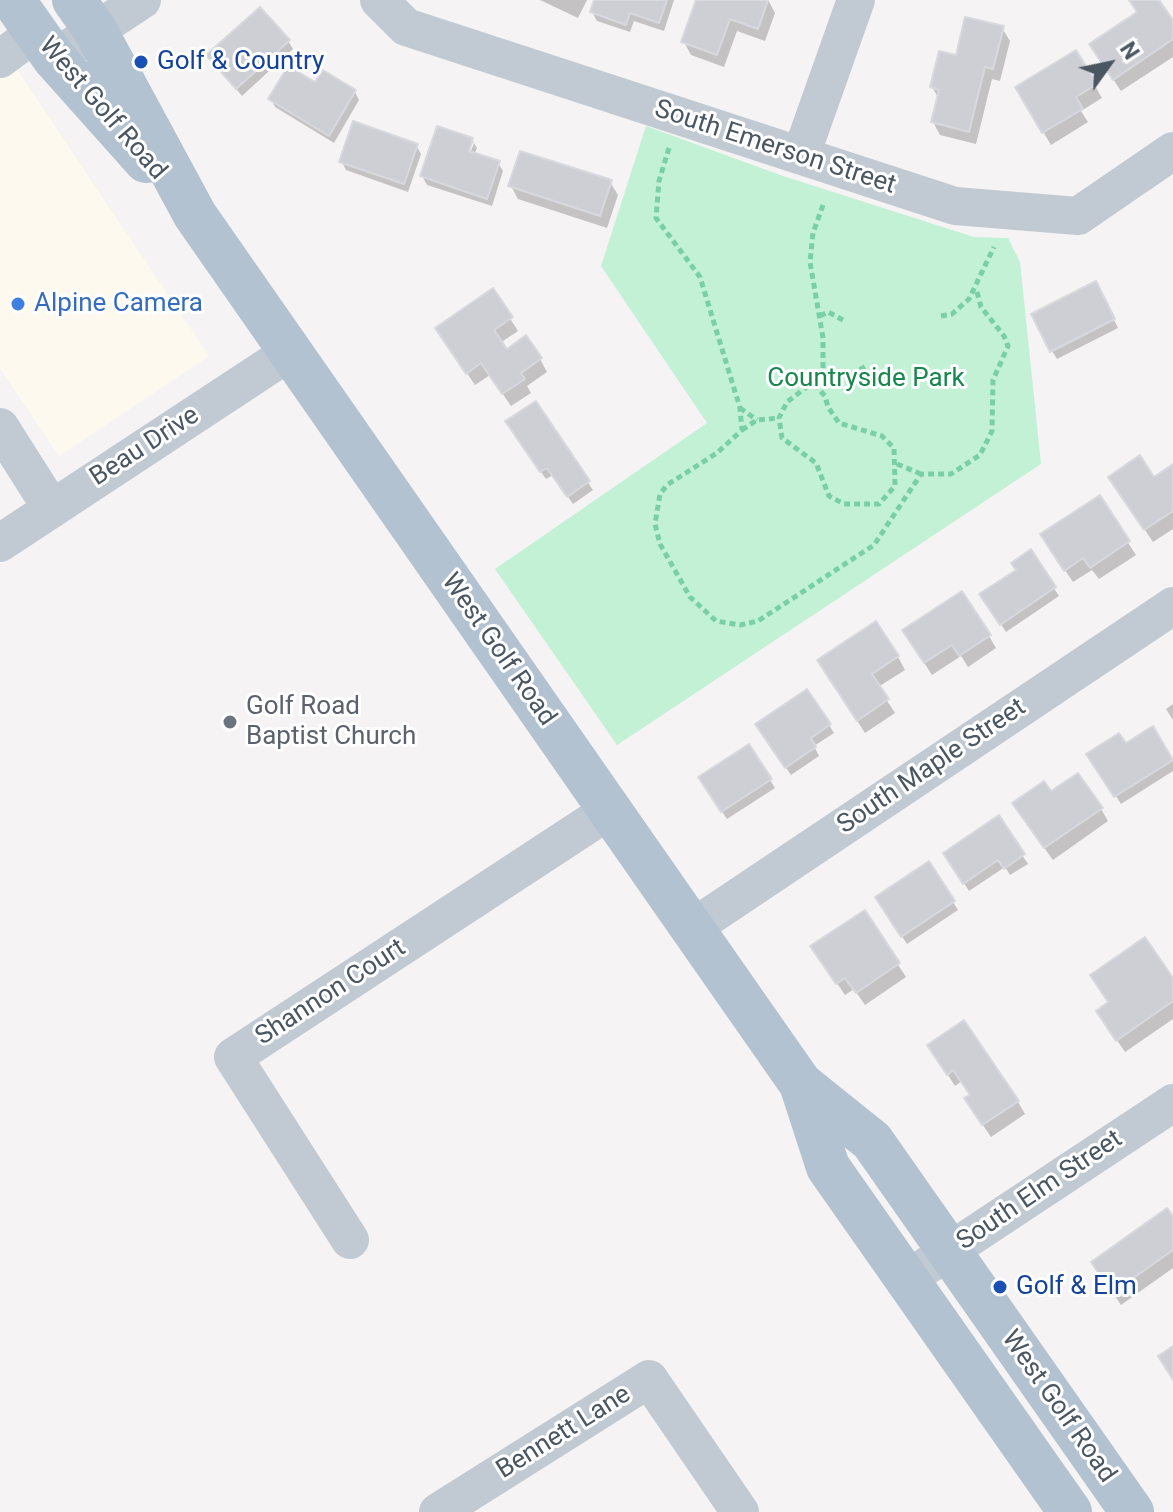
<!DOCTYPE html>
<style>
body{margin:0}
#map{position:relative;width:1173px;height:1512px;overflow:hidden;background:#f5f3f3;font-family:Roboto,sans-serif}
canvas{display:block}
.north{position:absolute;left:1069px;top:24px;width:80px;height:80px;-webkit-text-stroke:6px #fff;paint-order:stroke;rotate:57deg;font-size:22px;font-weight:700;line-height:32px;text-align:center;color:#4a5661}
.north::after{content:'';display:block;margin:auto;width:28px;height:36px;background:#4a5661;clip-path:polygon(50% 0,100% 100%,50% 72%,0 100%)}
</style>
<div id="map">
<canvas width="1173" height="1512"></canvas>
<div class="north">N</div>
</div>
<script>
const c = document.querySelector('canvas').getContext('2d');
c.lineJoin = 'round';
function fillPath(path, color) {
  c.fillStyle = color;
  c.fill(path, 'evenodd');
}
function toPath(rows) {
  const path = new Path2D();
  for (const r of rows) {
    path.moveTo(r[0], r[1]);
    for (let i = 2; i < r.length; i += 2) path.lineTo(r[i], r[i + 1]);
  }
  return path;
}
function strokePath(path, color, width, dash) {
  c.strokeStyle = color;
  c.lineWidth = width;
  c.lineCap = dash ? 'butt' : 'round';
  c.setLineDash(dash || []);
  c.stroke(path);
}
function label(font, color, halo, rows, align = 'center') {
  c.font = font + ' Roboto,sans-serif';
  c.lineWidth = 6;
  c.setLineDash([]);
  c.textBaseline = 'middle';
  c.strokeStyle = halo;
  c.fillStyle = color;
  for (const [text, x, y, turn = 0] of rows) {
    c.save();
    c.translate(x, y);
    c.rotate((+turn || 0) * Math.PI / 180);
    c.textAlign = isNaN(turn) ? turn : align;
    if (halo) c.strokeText(text, 0, 0);
    c.fillText(text, 0, 0);
    c.restore();
  }
}
fillPath(toPath([
 [16,68,209,356,59,456,0,368,0,79]
]), '#fdf9ef');
fillPath(toPath([
 [646,126,783,176,974,237,1008,238,1020,262,1041,464,617,745,495,569,707,423,601,266]
]), '#c3f1d5');
fillPath(toPath([
 [540,0,587,0,578,18],
 [596,0,674,0,664,31,634,21,630,32,597,21,592,12],
 [699,0,768,0,775,13,765,41,737,31,724,67,691,55,684,42],
 [1133,0,1157,0,1173,24,1173,57,1121,91,1099,58,1139,14],
 [1002,28,1010,41,1000,81,992,79,976,144,940,135,933,122,939,99,932,87,957,58],
 [288,41,293,49,242,96,208,55],
 [1076,53,1102,98,1081,111,1088,122,1051,145,1017,88],
 [316,85,355,92,359,100,334,143,275,107,271,99],
 [472,140,477,148,474,155,498,163,503,171,492,206,427,185,422,176],
 [469,143,474,143,467,161],
 [416,145,421,154,408,192,346,170,341,161],
 [610,182,618,195,607,228,518,199,511,186],
 [492,291,518,331,500,343,506,351,540,359,547,372,527,386,531,393,511,406,490,375,475,385,445,341],
 [1100,292,1118,328,1057,359,1052,351],
 [535,403,593,490,573,504,553,475,546,479,512,430],
 [1173,467,1173,529,1153,542,1118,490,1154,480],
 [1099,498,1136,555,1099,579,1092,570,1073,582,1050,548],
 [1030,552,1059,596,1006,632,987,603,1018,571],
 [989,636,996,648,968,667,961,656,932,675,912,644],
 [898,657,905,670,878,687,895,713,865,733,827,674],
 [1173,704,1173,720,1166,709],
 [829,725,834,733,814,746,819,756,791,775,762,733],
 [1153,729,1173,761,1173,771,1121,804,1089,754,1126,746],
 [770,780,775,788,727,819,705,786],
 [1101,809,1108,821,1053,860,1022,817],
 [998,818,1028,864,1010,875,1005,867,969,891,950,861],
 [953,902,958,910,907,944,882,906],
 [864,913,906,977,865,1005,854,989,845,995,820,959],
 [1173,982,1173,1019,1125,1052,1106,1024],
 [937,1058,1018,1102,1025,1114,991,1137,974,1112,972,1096,962,1081,955,1086],
 [1173,1220,1173,1268,1121,1305,1101,1275]
]), '#0003');
const building = toPath([
 [594,0,667,0,659,23,630,13,626,25,590,12,594,0],
 [696,0,768,0,758,29,730,19,717,55,681,42,696,0],
 [1129,0,1159,0,1173,20,1173,39,1113,80,1089,44,1137,12,1129,0],
 [260,7,290,40,236,89,206,55,260,7],
 [965,17,1004,26,993,69,985,67,969,132,931,122,939,90,930,87,939,51,956,55,965,17],
 [1076,50,1097,84,1076,97,1083,109,1042,133,1015,87,1076,50],
 [288,66,315,82,323,70,356,90,329,136,268,99,288,66],
 [353,121,418,144,404,184,339,162,353,121],
 [437,126,473,138,469,151,500,161,487,199,420,176,437,126],
 [520,151,612,180,600,216,508,186,520,151],
 [1096,281,1115,319,1050,352,1031,314,1096,281],
 [493,288,513,317,494,330,507,349,526,335,542,358,521,373,525,379,502,394,481,363,466,374,435,328,493,288],
 [536,401,590,481,567,497,547,468,540,472,505,421,536,401],
 [1140,455,1154,477,1173,464,1173,511,1144,530,1108,477,1140,455],
 [1100,495,1130,541,1090,568,1083,558,1064,571,1040,534,1100,495],
 [1031,549,1056,587,1000,625,979,594,1016,570,1011,563,1031,549],
 [962,591,991,635,959,656,952,645,924,663,902,630,962,591],
 [876,621,899,656,872,674,889,699,857,721,817,660,876,621],
 [807,689,831,724,811,738,816,747,785,768,755,724,807,689],
 [1153,726,1173,760,1114,797,1086,754,1119,733,1126,743,1153,726],
 [749,744,772,779,721,812,698,777,749,744],
 [1078,773,1103,808,1044,848,1012,803,1044,781,1051,791,1078,773],
 [999,815,1025,854,1004,869,998,860,963,884,943,853,999,815],
 [929,861,955,901,901,937,875,897,929,861],
 [865,910,900,963,856,993,845,978,836,984,810,946,865,910],
 [1145,937,1173,978,1173,1001,1116,1041,1096,1011,1108,1002,1090,975,1145,937],
 [964,1020,1019,1101,982,1125,964,1098,970,1095,953,1070,947,1075,927,1045,964,1020],
 [1167,1208,1173,1216,1173,1250,1112,1293,1091,1262,1167,1208],
 [1173,1346,1173,1380,1158,1356,1173,1346]
]);
fillPath(building, '#cdcfd5');
strokePath(building, '#d7d9de', 2);
strokePath(toPath([
 [669,148,659,181,656,218,700,277,740,408,742,430,717,453,667,485,660,494,655,524,660,544,690,597,716,621,740,625,758,621,874,545,921,474,951,474,980,455,992,431,993,380,1008,346,1004,336,981,307,976,288],
 [823,205,813,233,810,262,823,338,823,380],
 [820,316,828,312,845,321],
 [941,316,952,314,969,299,994,247],
 [814,384,825,396,828,407,839,423,882,436,894,448,895,486,879,504,844,504,829,496,816,463,782,438,779,418,787,402,808,386,831,377,852,374,868,365],
 [740,408,757,420],
 [742,430,757,420,779,418],
 [897,464,921,474]
]), '#7ad0a6', 5, [6, 4]);
strokePath(toPath([
 [379,0,406,27,955,206,1078,216,1173,151],
 [54,58,142,0],
 [0,59,36,32],
 [801,155,856,0],
 [0,427,52,509],
 [0,543,290,352],
 [692,928,1173,606],
 [350,1240,233,1057,610,810],
 [907,1279,1173,1103],
 [438,1512,649,1379,740,1512]
]), '#c1cad2', 38);
strokePath(toPath([
 [13,0,54,58,146,161],
 [74,0,95,30,195,215,692,928,801,1084,872,1141,1132,1512],
 [801,1084,828,1167,1070,1512]
]), '#b3c2d1', 44);
for (const [x, y, r, color] of [
 [141,62,8,"#1a4fb4"],
 [18,304,8,"#3f7fe0"],
 [230,722,8,"#6b7280"],
 [1000,1287,8,"#1a4fb4"]
]) {
  const dot = new Path2D();
  dot.arc(x, y, r, 0, 2 * Math.PI);
  c.fillStyle = color;
  c.fill(dot);
  strokePath(dot, '#fff', 3);
}
label('26px', '#164399', '#fff', [
 ["Golf & Country",157,62],
 ["Golf & Elm",1016,1287]
], 'left');
label('26px', '#4a5661', '#fff', [
 ["West Golf Road",102,109,49],
 ["South Emerson Street",775,148,18],
 ["Beau Drive",145,447,-33],
 ["West Golf Road",498,650,55],
 ["South Maple Street",932,767,-34],
 ["Shannon Court",331,993,-33],
 ["South Elm Street",1040,1191,-34],
 ["West Golf Road",1058,1407,55],
 ["Bennett Lane",564,1433,-32]
]);
label('26px', '#366cbe', '#fff', [
 ["Alpine Camera",34,304]
], 'left');
label('26px', '#17864f', '#fff', [
 ["Countryside Park",866,379]
]);
label('26px', '#5b616d', '#fff', [
 ["Golf Road",246,707],
 ["Baptist Church",246,737]
], 'left');
</script>
